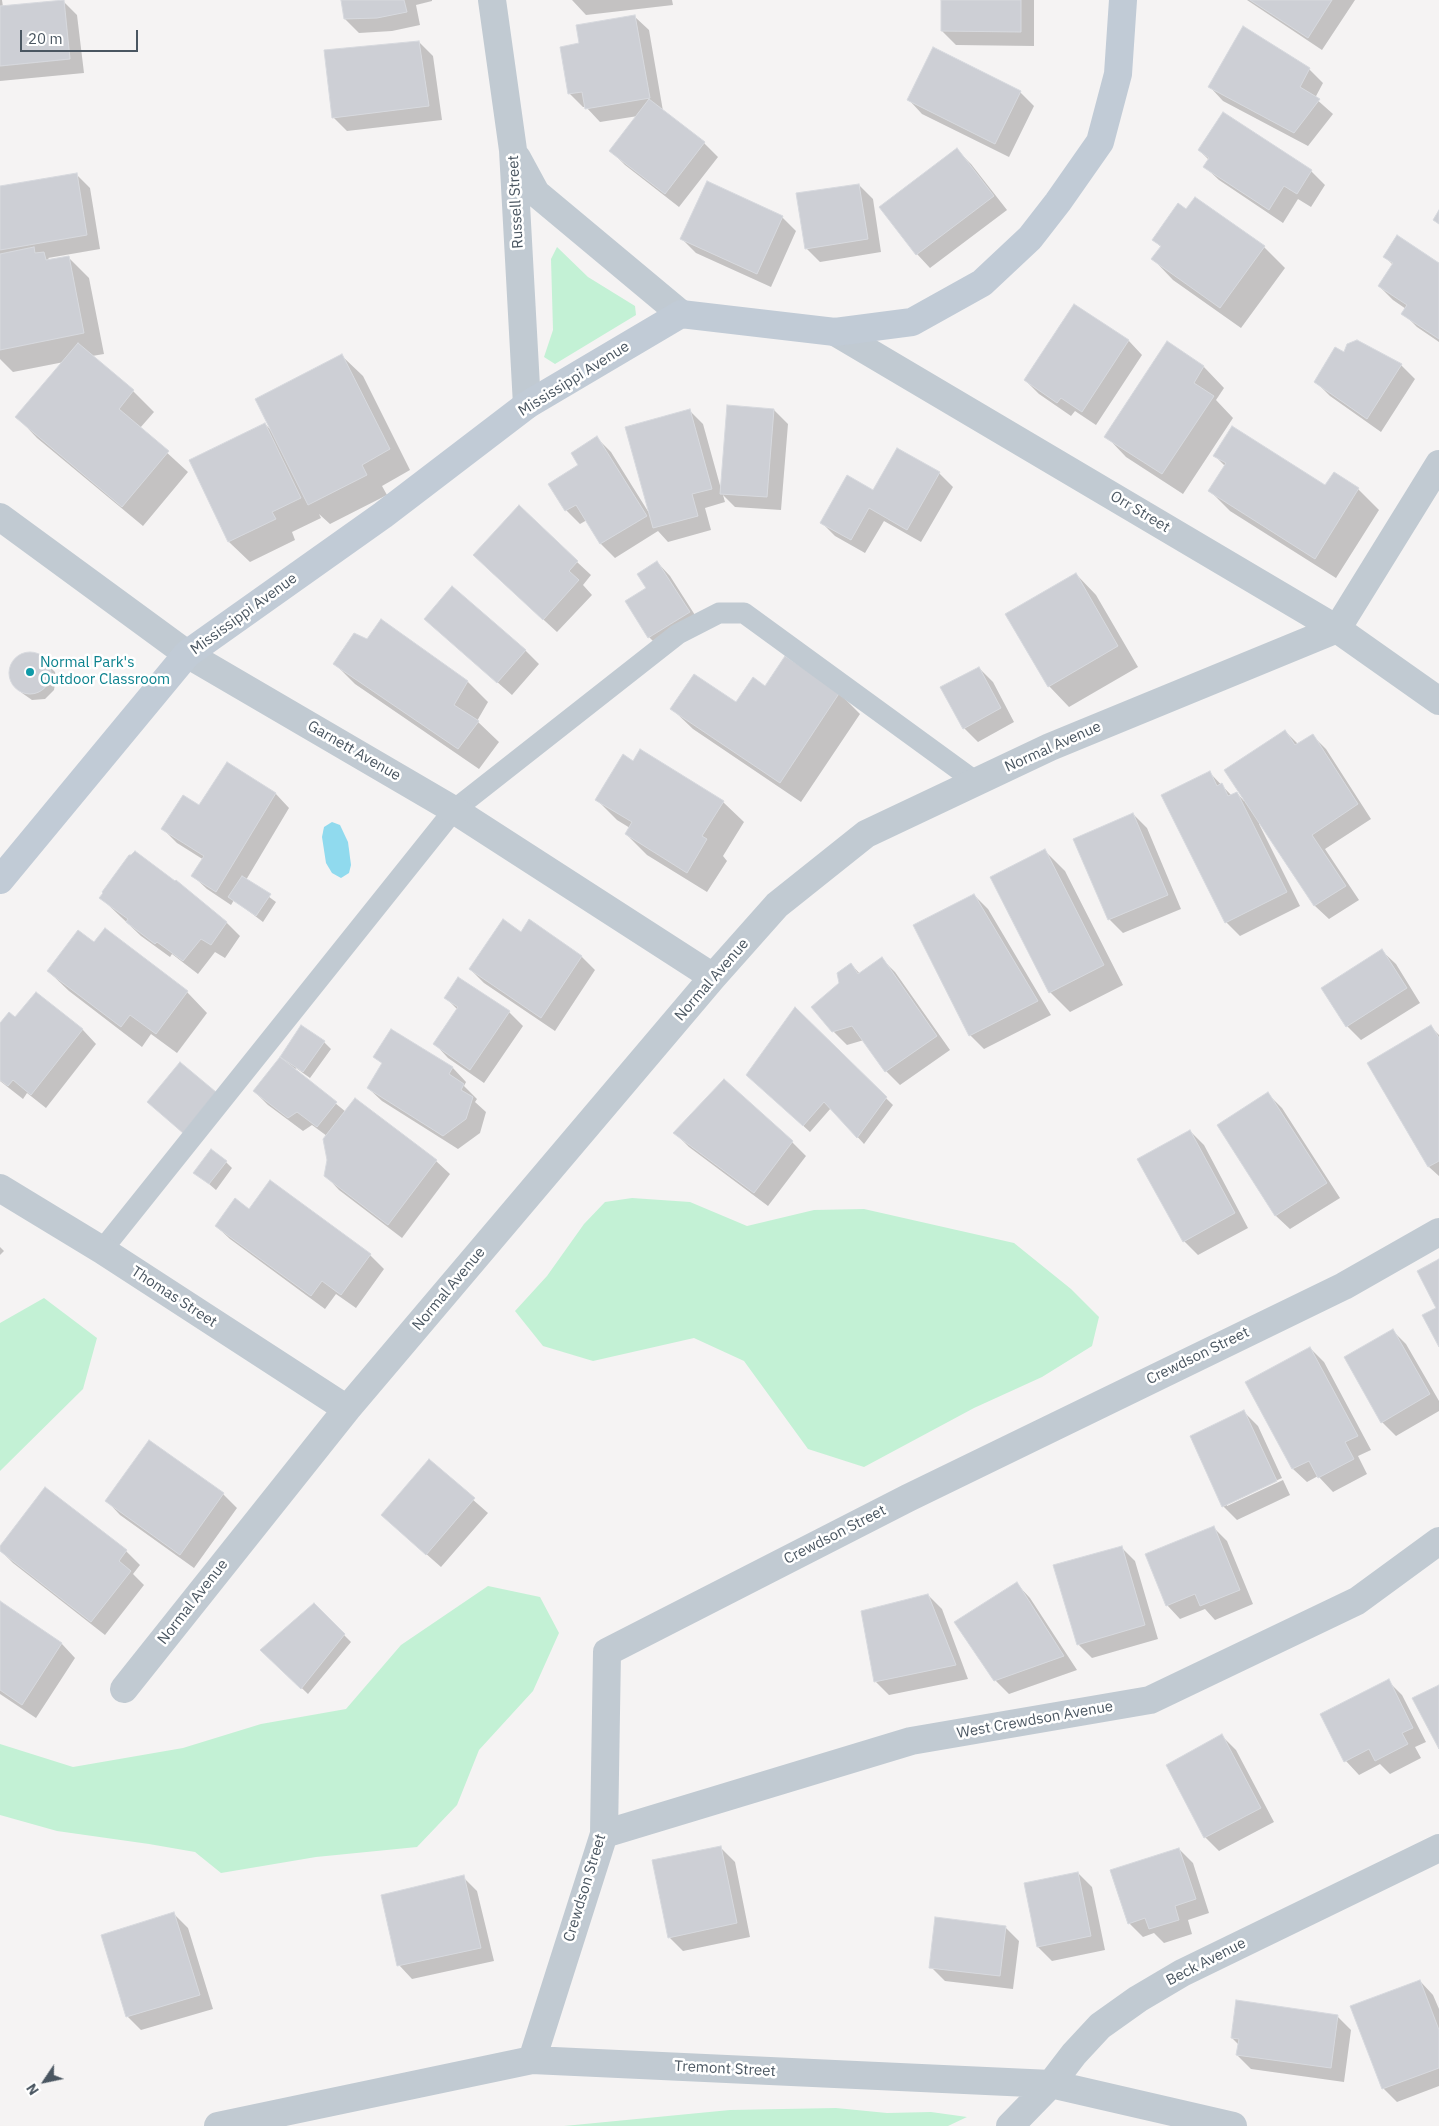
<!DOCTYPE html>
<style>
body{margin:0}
#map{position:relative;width:1439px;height:2126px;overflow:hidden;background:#f5f3f3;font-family:"IBM Plex Sans",sans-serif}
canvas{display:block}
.north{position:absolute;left:20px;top:2056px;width:50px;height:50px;-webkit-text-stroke:4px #fff;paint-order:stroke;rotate:236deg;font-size:14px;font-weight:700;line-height:20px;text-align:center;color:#4a5661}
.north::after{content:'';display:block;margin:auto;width:18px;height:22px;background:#4a5661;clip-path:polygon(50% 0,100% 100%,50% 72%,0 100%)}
.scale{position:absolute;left:20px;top:30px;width:118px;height:22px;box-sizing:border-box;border:2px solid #4a5661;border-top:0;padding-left:6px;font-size:15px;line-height:18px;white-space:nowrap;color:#4a5661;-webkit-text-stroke:4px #fff;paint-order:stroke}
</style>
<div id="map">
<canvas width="1439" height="2126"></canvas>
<div class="north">N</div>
<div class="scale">20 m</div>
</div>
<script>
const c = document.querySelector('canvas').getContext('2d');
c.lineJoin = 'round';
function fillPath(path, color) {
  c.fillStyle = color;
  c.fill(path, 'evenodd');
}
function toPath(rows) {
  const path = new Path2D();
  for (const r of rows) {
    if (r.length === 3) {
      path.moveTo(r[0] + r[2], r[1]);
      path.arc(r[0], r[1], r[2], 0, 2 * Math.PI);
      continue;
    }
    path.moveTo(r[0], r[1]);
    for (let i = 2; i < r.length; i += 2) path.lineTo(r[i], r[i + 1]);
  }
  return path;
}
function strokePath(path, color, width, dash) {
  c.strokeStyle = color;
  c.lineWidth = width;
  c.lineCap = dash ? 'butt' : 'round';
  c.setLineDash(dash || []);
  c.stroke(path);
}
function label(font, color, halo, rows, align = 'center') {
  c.font = font + ' "IBM Plex Sans",sans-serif';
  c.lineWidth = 5;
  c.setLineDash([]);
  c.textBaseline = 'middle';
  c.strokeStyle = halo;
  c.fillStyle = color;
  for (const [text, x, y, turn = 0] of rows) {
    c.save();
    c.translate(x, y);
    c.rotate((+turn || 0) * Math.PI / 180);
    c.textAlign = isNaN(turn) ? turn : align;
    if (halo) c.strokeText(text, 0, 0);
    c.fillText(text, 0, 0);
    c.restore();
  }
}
fillPath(toPath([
 [557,247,588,277,635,306,636,315,555,364,544,357,553,330,551,259],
 [632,1198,690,1202,747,1226,814,1210,864,1209,1014,1243,1071,1289,1099,1317,1092,1346,1042,1377,974,1408,864,1467,808,1449,744,1361,694,1338,593,1361,543,1346,515,1311,547,1276,584,1224,605,1202],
 [44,1298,97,1338,83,1389,0,1471,0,1323],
 [488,1586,540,1597,559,1633,533,1691,479,1750,457,1805,417,1847,316,1857,221,1873,195,1852,149,1844,57,1831,0,1815,0,1744,73,1767,183,1748,261,1724,346,1709,401,1645],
 [836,2108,887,2113,931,2112,967,2117,948,2126,564,2126,730,2110]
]), '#c3f1d5');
fillPath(toPath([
 [332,822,340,825,348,842,351,865,349,873,341,878,332,873,326,863,322,837,324,827]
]), '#90daee');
fillPath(toPath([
 [0,0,2,0,3,7,63,1,77,15,84,73,0,81],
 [342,0,432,0,432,1,416,5,420,25,392,31,359,33,345,19],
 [572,0,672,0,673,5,586,15],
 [942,0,1034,0,1034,46,956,45,942,31],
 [1247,0,1355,0,1322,50],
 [635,17,649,30,663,111,704,143,718,157,679,207,625,165,611,151,638,116,600,122,586,107,583,107,569,93,580,44],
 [419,42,433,56,442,120,347,131,333,117],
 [1309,69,1323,83,1315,98,1333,114,1308,146,1223,101,1210,87],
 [1020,92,1034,106,1009,157,922,114,909,100],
 [1223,113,1311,171,1325,185,1311,207,1298,199,1283,223,1219,180,1205,167,1209,160,1199,150],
 [957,150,971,164,1007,210,930,268,917,254],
 [76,174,90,188,100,249,48,258,51,261,68,257,89,278,104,354,92,356,133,391,154,412,140,428,188,472,143,526,37,438,17,417,64,362,13,372,0,359,0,187],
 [859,185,873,199,881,252,820,262,806,248],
 [1187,211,1264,247,1285,268,1241,328,1173,280,1153,259,1161,247,1154,240],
 [782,217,796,231,771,287,696,253,682,239],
 [1385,257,1439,264,1439,342,1417,327,1403,313,1406,309,1393,300,1379,286,1393,265],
 [1075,305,1129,341,1142,355,1096,425,1075,411,1071,416,1039,394,1025,380],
 [1167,343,1204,367,1224,388,1216,400,1233,418,1183,494,1126,457,1106,436],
 [342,356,363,376,410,470,382,486,387,495,330,524,319,514,321,518,292,532,295,540,250,562,229,542,191,460,265,424,272,431],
 [1401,365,1415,379,1381,432,1330,396,1316,382],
 [689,410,703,424,721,489,774,410,788,424,781,510,735,507,723,495,725,502,705,508,711,530,668,542,658,531,615,558,601,544,587,520,580,524,566,510,549,484,580,465,597,438,611,452,649,513],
 [1214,455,1325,487,1358,489,1379,510,1336,578,1230,511,1210,491,1225,466],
 [939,473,953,487,921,542,884,521,865,553,835,536,821,522,874,492],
 [577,562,591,575,583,585,592,595,557,632,488,569],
 [657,562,670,576,702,626,663,651,649,637,648,588],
 [1076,574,1096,595,1138,667,1069,707,1049,686],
 [425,619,525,650,539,664,512,695],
 [32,653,38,655,55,672,56,678,54,690,45,699,32,700,22,693,11,680,11,667,19,656],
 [335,664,468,682,488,702,477,721,499,742,479,769,355,684],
 [979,668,993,682,1014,722,978,742,964,728],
 [766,687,839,693,860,714,801,802,693,729,672,709,737,704],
 [1285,731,1298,744,1312,735,1326,749,1371,819,1325,849,1359,900,1329,919,1315,906,1261,823,1259,824,1300,906,1240,936,1226,922,1210,773,1232,796,1237,793,1244,801],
 [634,762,723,802,744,822,723,856,727,861,707,892,647,855,626,834,630,828,617,820,597,800],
 [227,764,276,794,289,808,246,880,276,902,263,922,234,900,231,905,207,889,193,876,204,860,177,843,163,829,199,807],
 [1133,814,1147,828,1181,909,1123,933,1109,919],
 [1045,851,1065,871,1123,985,1070,1012,1050,992],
 [974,895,988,909,1051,1015,984,1049,970,1035],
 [101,898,226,922,240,936,225,958,215,952,198,974,172,954,170,957,141,936],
 [529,921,582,957,595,970,555,1031,484,983,470,969,521,933],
 [94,944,187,992,207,1013,177,1053,151,1034,142,1047,69,991,48,971],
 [1382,951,1396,964,1420,1003,1361,1040,1347,1026],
 [881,958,895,972,950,1050,900,1085,886,1071,864,1040,847,1045,833,1031,851,964,860,974],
 [36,993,83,1030,96,1044,46,1108,27,1093,23,1099,0,1081,0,1025,15,1019],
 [446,998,509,1012,523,1026,484,1083,448,1058,435,1044,458,1010],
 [795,1009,893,1105,864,1144,831,1108,810,1132,754,1081],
 [1431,1027,1439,1035,1439,1176,1429,1167,1368,1064],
 [392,1030,453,1068,466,1082,464,1086,477,1099,475,1102,486,1112,480,1133,458,1149,382,1101,368,1088,383,1064,375,1057],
 [324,1042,331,1049,310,1078,296,1068,295,1070,346,1112,436,1161,450,1174,402,1238,339,1190,325,1175,328,1160,327,1136,312,1125,303,1131,268,1105,254,1091,281,1057],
 [180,1064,197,1146,149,1102],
 [1268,1094,1282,1108,1340,1198,1290,1229,1276,1216,1218,1126],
 [1190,1131,1204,1145,1248,1228,1198,1255,1184,1241,1139,1159],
 [675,1133,792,1142,806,1156,768,1206,689,1147],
 [226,1162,232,1168,216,1190,195,1172],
 [250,1210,370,1255,384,1269,356,1308,336,1294,325,1309,230,1239,216,1226],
 [0,1247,4,1251,0,1255],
 [1392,1330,1406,1344,1439,1401,1439,1411,1396,1436,1382,1422],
 [1310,1348,1324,1362,1371,1450,1358,1456,1367,1474,1333,1492,1318,1476,1307,1482,1293,1469],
 [1244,1412,1258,1426,1282,1478,1227,1503,1227,1506,1283,1480,1290,1495,1237,1520,1223,1506],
 [429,1461,488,1513,441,1567,382,1515],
 [46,1489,126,1551,140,1565,133,1574,144,1585,105,1635,13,1563,0,1550],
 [223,1494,237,1508,194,1568,120,1515,107,1501],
 [1213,1527,1227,1541,1253,1604,1215,1620,1205,1609,1180,1619,1167,1605],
 [1121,1547,1135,1561,1158,1639,1092,1658,1078,1644],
 [1017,1584,1030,1598,1077,1670,1009,1694,995,1680],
 [928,1595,942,1609,968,1679,889,1695,875,1681],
 [0,1602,62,1644,75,1658,36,1718,0,1694],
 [314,1605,351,1642,308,1694,262,1650],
 [1388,1681,1402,1695,1426,1742,1415,1747,1421,1758,1390,1774,1380,1764,1359,1775,1346,1761],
 [1222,1736,1236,1750,1274,1822,1219,1851,1205,1837,1168,1765],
 [721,1848,735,1862,750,1937,683,1951,669,1937],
 [1179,1849,1193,1863,1209,1913,1188,1920,1192,1934,1164,1943,1154,1933,1143,1937,1129,1923],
 [1078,1873,1092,1887,1105,1950,1052,1961,1038,1947],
 [463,1877,477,1891,494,1961,412,1979,399,1965],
 [174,1914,188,1928,213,2009,141,2030,127,2016],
 [1005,1927,1019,1941,1013,1989,945,1981,931,1967],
 [1420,1981,1433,1995,1439,2009,1439,2086,1397,2102,1383,2088],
 [1337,2016,1351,2030,1344,2082,1251,2069,1237,2055,1239,2045,1232,2038]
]), '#0003');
const building = toPath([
 [64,0,70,59,0,66,0,6,64,0],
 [341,0,404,0,407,12,377,18,344,19,341,0],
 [941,0,1021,0,1021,32,941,31,941,0],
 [1250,0,1332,0,1308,38,1250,0],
 [635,15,650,98,585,109,582,92,568,94,560,47,579,43,576,25,635,15],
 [1243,26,1310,68,1300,87,1320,99,1294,133,1208,87,1243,26],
 [419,41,429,106,332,118,324,50,419,41],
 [933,47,1021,91,995,144,907,100,933,47],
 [649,99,705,142,665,194,609,151,649,99],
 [1223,112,1312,170,1297,194,1284,186,1269,210,1203,167,1209,158,1198,150,1223,112],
 [957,148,994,196,916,255,879,207,957,148],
 [77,173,87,235,0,250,0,186,77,173],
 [707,181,783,216,757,274,680,239,707,181],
 [859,184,868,239,805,249,796,193,859,184],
 [1195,197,1265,246,1220,308,1151,259,1161,246,1152,240,1178,203,1186,209,1195,197],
 [1439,210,1439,224,1433,220,1439,210],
 [1397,235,1439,263,1439,339,1401,314,1407,305,1378,286,1393,263,1383,257,1397,235],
 [34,247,35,253,44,252,46,260,69,256,84,333,0,350,0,254,34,247],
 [1074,304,1129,340,1082,412,1061,398,1057,403,1024,380,1074,304],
 [1357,340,1402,364,1367,419,1314,382,1335,347,1344,352,1347,344,1357,340],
 [1167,341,1204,366,1194,383,1214,396,1162,474,1104,437,1167,341],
 [78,343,134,390,119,409,169,451,122,507,15,417,78,343],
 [342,354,390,449,362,465,367,475,308,505,255,399,342,354],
 [727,405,774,409,767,497,720,494,727,405],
 [690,409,712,489,692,494,698,516,653,528,625,427,690,409],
 [265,423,301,498,272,512,276,519,228,542,189,460,265,423],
 [1232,426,1325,485,1334,472,1359,488,1315,559,1208,491,1226,463,1213,456,1232,426],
 [597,436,647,516,600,544,576,505,565,511,548,484,578,465,571,453,597,436],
 [897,448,940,472,907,530,869,508,851,540,820,523,847,475,873,490,897,448],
 [519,505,578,561,569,571,579,580,543,620,473,555,519,505],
 [657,561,690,612,648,638,625,601,646,588,637,574,657,561],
 [1076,573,1118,646,1048,687,1005,614,1076,573],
 [452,586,526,650,497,683,424,619,452,586],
 [381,619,468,681,454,705,479,721,458,749,333,664,354,633,367,639,381,619],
 [30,673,21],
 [785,656,840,692,780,783,670,709,694,674,736,702,753,677,765,686,785,656],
 [979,667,1001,708,963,729,940,687,979,667],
 [1285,730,1295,745,1313,734,1358,804,1312,835,1346,886,1314,906,1224,770,1285,730],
 [640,749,724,801,702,836,707,839,687,873,625,834,632,822,595,800,623,754,633,761,640,749],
 [227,762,276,793,216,892,191,876,204,856,161,829,183,795,199,805,227,762],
 [1210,771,1217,786,1222,783,1228,796,1237,792,1287,892,1225,923,1161,795,1210,771],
 [1133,813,1168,895,1108,920,1073,839,1133,813],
 [1045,849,1104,965,1049,993,990,877,1045,849],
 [135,851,175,881,176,880,227,922,211,945,201,939,183,961,157,942,155,944,126,922,128,919,99,898,103,893,102,892,129,855,131,855,135,851],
 [242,876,271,894,256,916,228,897,242,876],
 [974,894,1038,1001,969,1036,913,925,974,894],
 [503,919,521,932,529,919,582,956,541,1018,469,969,503,919],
 [105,928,188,991,156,1034,130,1015,121,1027,47,971,78,930,94,942,105,928],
 [1382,949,1407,988,1346,1027,1321,988,1382,949],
 [882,957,937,1036,885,1072,852,1026,832,1032,811,1007,839,983,837,973,851,963,858,974,882,957],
 [458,977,510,1011,470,1070,433,1044,458,1007,444,998,458,977],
 [36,992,83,1029,31,1095,13,1080,8,1086,0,1080,0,1023,9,1012,15,1017,36,992],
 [795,1007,887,1097,857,1138,824,1102,803,1126,746,1075,795,1007],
 [301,1025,325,1041,303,1072,280,1057,301,1025],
 [1431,1025,1439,1038,1439,1161,1428,1167,1367,1063,1431,1025],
 [391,1029,453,1067,449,1074,464,1084,461,1090,473,1097,466,1119,443,1136,367,1088,382,1063,373,1057,391,1029],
 [280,1057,337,1102,317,1127,297,1112,288,1118,253,1091,280,1057],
 [180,1062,216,1092,183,1133,147,1102,180,1062],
 [724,1079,793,1141,754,1193,673,1133,724,1079],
 [1268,1092,1327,1183,1275,1216,1217,1125,1268,1092],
 [355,1098,437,1160,388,1225,324,1176,327,1160,323,1139,355,1098],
 [1190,1130,1235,1213,1183,1242,1137,1159,1190,1130],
 [211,1149,227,1161,209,1184,193,1173,211,1149],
 [270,1180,371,1254,341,1295,322,1281,311,1296,215,1226,235,1198,249,1209,270,1180],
 [1439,1259,1439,1347,1422,1315,1436,1308,1417,1271,1439,1259],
 [1393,1329,1430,1394,1381,1423,1344,1357,1393,1329],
 [1310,1347,1358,1436,1345,1442,1354,1459,1318,1478,1309,1461,1292,1469,1245,1382,1310,1347],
 [1244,1410,1277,1481,1222,1507,1190,1436,1244,1410],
 [149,1440,224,1493,180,1555,105,1501,149,1440],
 [429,1459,475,1498,426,1555,381,1515,429,1459],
 [45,1487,127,1550,119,1561,131,1571,91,1622,0,1551,0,1546,45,1487],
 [1214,1526,1240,1590,1200,1606,1195,1594,1166,1606,1145,1554,1214,1526],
 [1122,1546,1145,1625,1077,1645,1053,1565,1122,1546],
 [1017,1582,1064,1656,994,1681,954,1622,1017,1582],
 [928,1594,956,1665,874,1682,861,1611,928,1594],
 [0,1601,62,1643,22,1705,0,1690,0,1601],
 [314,1603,345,1634,301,1689,260,1650,314,1603],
 [1389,1679,1413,1728,1402,1733,1408,1744,1375,1761,1369,1749,1344,1762,1320,1714,1389,1679],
 [1439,1685,1439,1749,1412,1698,1439,1685],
 [1222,1734,1261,1808,1204,1838,1166,1765,1222,1734],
 [721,1846,737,1923,668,1938,652,1860,721,1846],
 [1179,1848,1196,1899,1175,1906,1179,1920,1149,1929,1145,1918,1128,1924,1110,1870,1179,1848],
 [1078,1872,1091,1936,1037,1947,1024,1883,1078,1872],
 [464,1875,481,1948,397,1966,381,1895,464,1875],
 [174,1912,200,1995,126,2017,101,1935,174,1912],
 [935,1917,1006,1926,1000,1976,929,1968,935,1917],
 [1420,1980,1439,2030,1439,2068,1382,2089,1350,2006,1420,1980],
 [1236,2000,1338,2015,1331,2068,1236,2055,1239,2039,1231,2038,1236,2000]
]);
fillPath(building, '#cdcfd5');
strokePath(building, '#d7d9de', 1);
strokePath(toPath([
 [102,1250,454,810,678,634,719,613,744,613,976,782]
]), '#c1cad2', 21);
strokePath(toPath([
 [492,0,513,150,527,405],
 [517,158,536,193,681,314],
 [835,332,1337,629,1439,701],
 [0,517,187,654,454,810,713,977],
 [0,1188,102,1250,347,1409],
 [124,1689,347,1409,713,977,777,905,866,834,1050,747,1337,629,1439,464],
 [604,1834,911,1741,1150,1700,1357,1601,1439,1541],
 [532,2060,604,1834,607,1652,908,1498,1344,1286,1439,1232],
 [218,2126,532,2060,1051,2084,1233,2126],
 [1010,2126,1051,2084,1074,2054,1100,2026,1138,1999,1182,1973,1439,1848]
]), '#c1cad2', 28);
strokePath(toPath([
 [0,880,187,654,383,515,527,405,681,314,835,332,912,322,982,283,1030,238,1058,202,1100,142,1118,74,1123,0]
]), '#c1cbd6', 28);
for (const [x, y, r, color] of [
 [30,672,5,"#0f9aa8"]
]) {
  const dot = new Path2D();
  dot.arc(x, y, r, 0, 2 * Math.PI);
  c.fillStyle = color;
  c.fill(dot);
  strokePath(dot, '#fff', 2);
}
label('15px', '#4a5661', '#fff', [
 ["Russell Street",516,202,-93],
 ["Mississippi Avenue",574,379,-32],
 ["Orr Street",1140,512,31],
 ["Mississippi Avenue",244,614,-36],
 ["Normal Avenue",1053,747,-24],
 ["Garnett Avenue",354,751,30],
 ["Normal Avenue",712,980,-49],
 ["Normal Avenue",449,1289,-50],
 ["Thomas Street",174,1297,33],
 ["Crewdson Street",1198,1356,-26],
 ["Crewdson Street",835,1535,-27],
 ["Normal Avenue",193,1602,-52],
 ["West Crewdson Avenue",1035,1720,-10],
 ["Crewdson Street",585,1888,-73],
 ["Beck Avenue",1206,1962,-27],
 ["Tremont Street",725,2069,3]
]);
label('15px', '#0d838f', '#fff', [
 ["Normal Park's",40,663],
 ["Outdoor Classroom",40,680]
], 'left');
</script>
